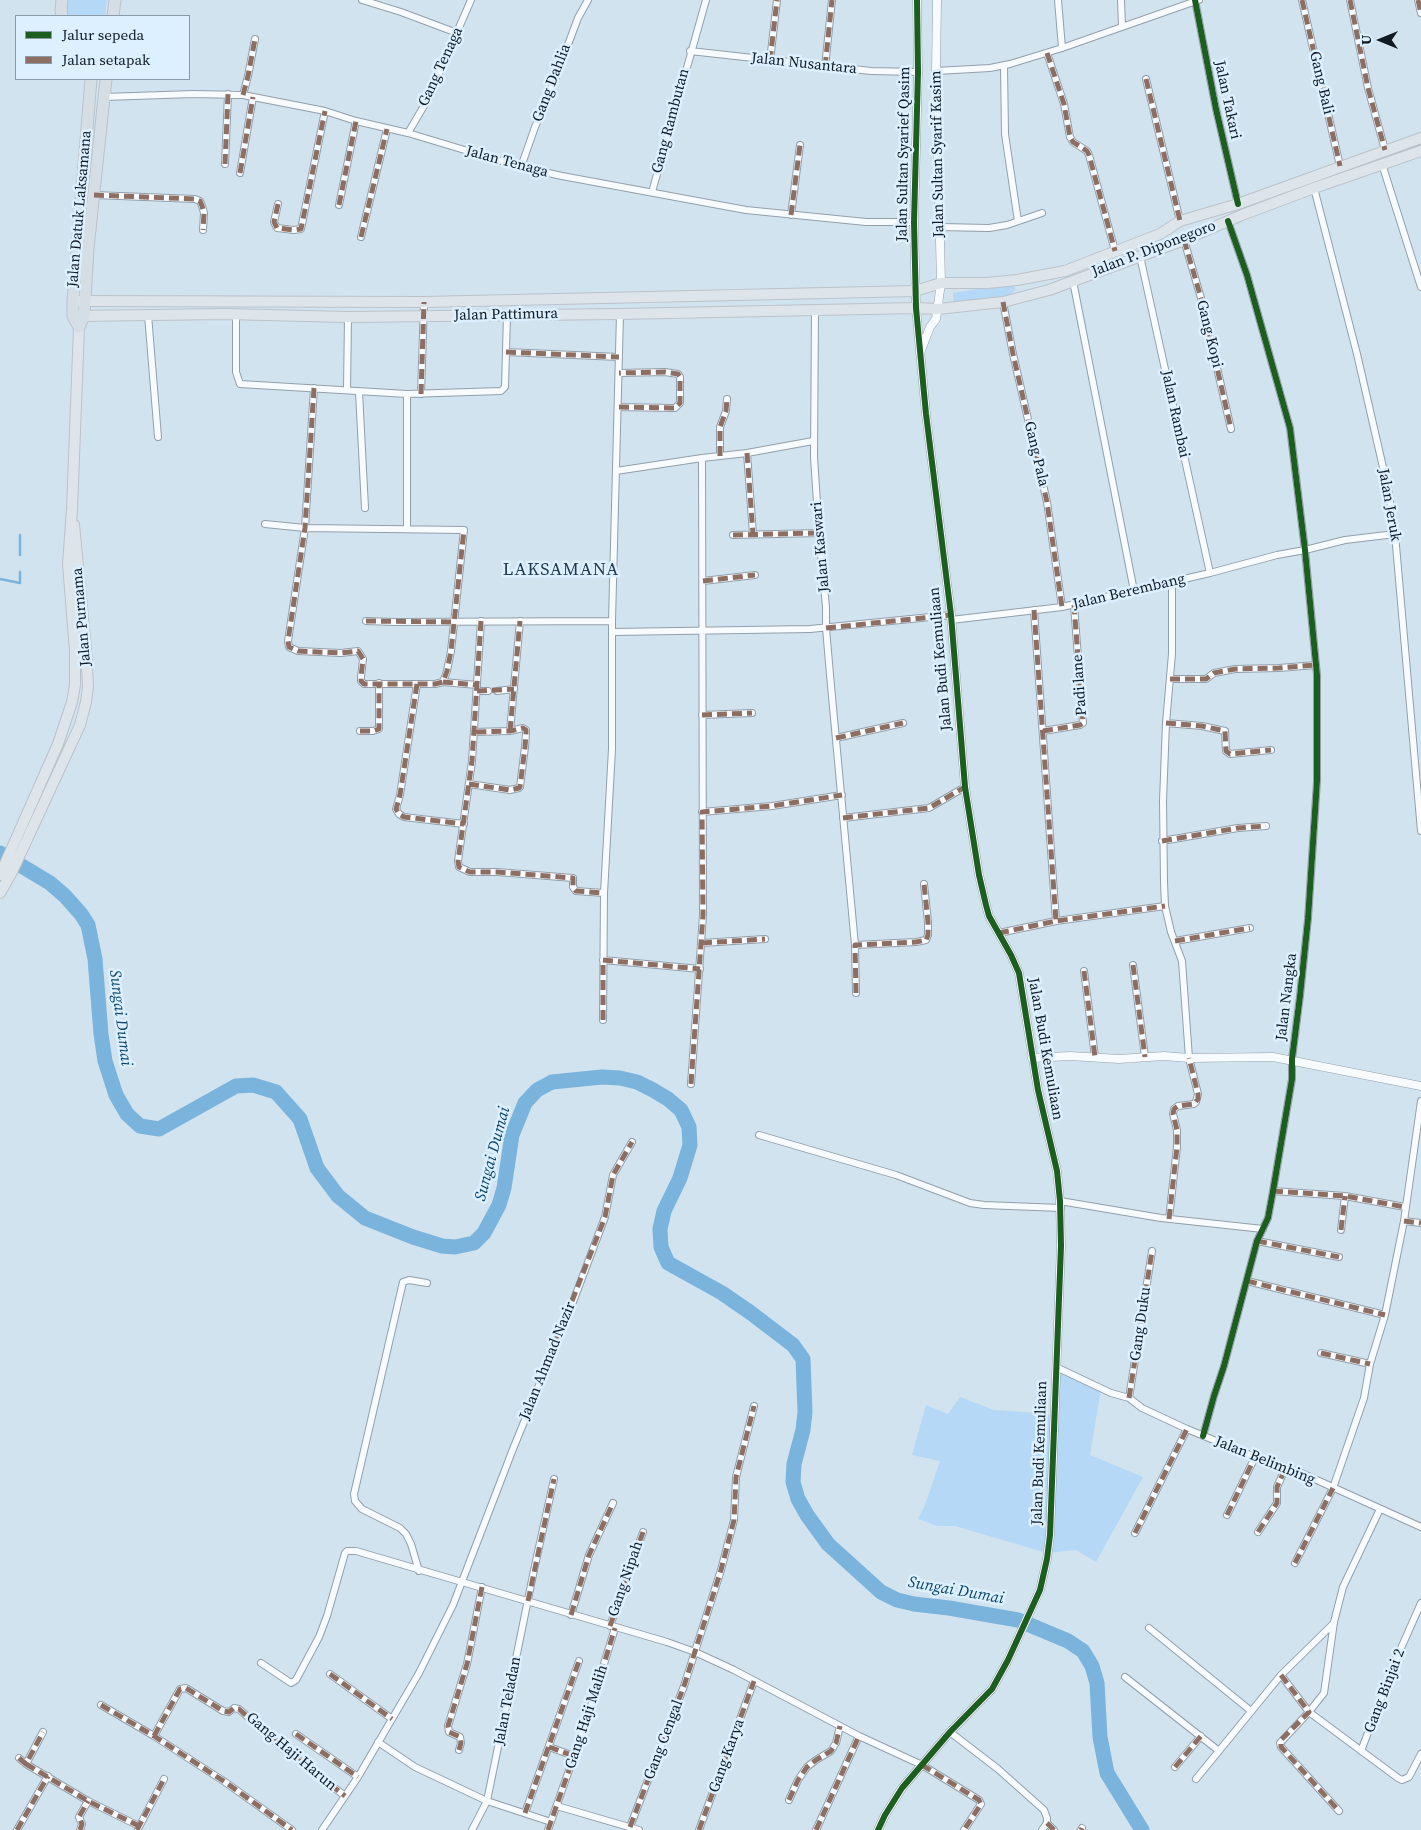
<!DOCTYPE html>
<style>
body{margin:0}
#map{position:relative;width:1421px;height:1830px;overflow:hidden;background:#d2e3f0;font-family:"Source Serif 4",serif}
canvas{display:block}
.legend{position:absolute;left:15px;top:15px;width:175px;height:65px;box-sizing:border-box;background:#ddf0ff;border:1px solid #8b9aa7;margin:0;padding:6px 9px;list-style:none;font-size:15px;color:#0f1a23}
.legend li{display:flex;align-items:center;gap:10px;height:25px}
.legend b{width:25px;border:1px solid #8b9aa7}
.north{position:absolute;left:1356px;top:15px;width:50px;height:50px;-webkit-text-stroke:4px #ddf0ff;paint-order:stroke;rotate:270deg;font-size:14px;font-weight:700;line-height:20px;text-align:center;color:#0f1a23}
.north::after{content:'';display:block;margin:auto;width:18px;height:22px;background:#0f1a23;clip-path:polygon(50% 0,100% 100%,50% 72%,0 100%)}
</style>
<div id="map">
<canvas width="1421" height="1830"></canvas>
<ul class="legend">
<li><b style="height:6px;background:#1b5e20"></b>Jalur sepeda</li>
<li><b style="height:6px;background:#8d6e63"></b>Jalan setapak</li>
</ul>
<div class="north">U</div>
</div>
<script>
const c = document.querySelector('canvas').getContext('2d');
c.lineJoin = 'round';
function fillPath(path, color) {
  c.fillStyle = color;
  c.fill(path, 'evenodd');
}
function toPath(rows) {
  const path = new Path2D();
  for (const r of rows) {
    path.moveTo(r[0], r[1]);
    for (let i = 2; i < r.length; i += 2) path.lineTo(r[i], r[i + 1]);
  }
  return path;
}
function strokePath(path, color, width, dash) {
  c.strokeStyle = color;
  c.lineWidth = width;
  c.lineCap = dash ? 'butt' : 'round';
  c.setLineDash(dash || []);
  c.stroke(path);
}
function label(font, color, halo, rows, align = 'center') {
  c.font = font + ' "Source Serif 4",serif';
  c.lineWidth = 5;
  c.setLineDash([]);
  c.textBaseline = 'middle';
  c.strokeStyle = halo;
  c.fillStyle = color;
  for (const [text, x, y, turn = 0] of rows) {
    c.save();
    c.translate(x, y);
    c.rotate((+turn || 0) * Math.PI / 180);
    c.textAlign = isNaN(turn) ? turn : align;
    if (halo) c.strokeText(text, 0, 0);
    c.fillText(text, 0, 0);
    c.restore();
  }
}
fillPath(toPath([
 [62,0,107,0,105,16,63,16],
 [1000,285,1013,285,1016,290,1008,296,954,307,953,293],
 [1056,1372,1101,1389,1090,1455,1143,1477,1096,1562,1076,1550,1047,1553,955,1526,937,1526,918,1519,925,1505,940,1461,912,1455,926,1405,948,1414,960,1397,994,1410,1041,1413,1054,1416]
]), '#b4d8f5');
strokePath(toPath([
 [20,555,20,535],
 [0,579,20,583,20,572]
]), '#7ab3dc', 2.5);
strokePath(toPath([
 [0,853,50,883,65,896,81,914,88,925,95,959,101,1034,105,1061,116,1095,127,1114,140,1126,159,1129,236,1086,253,1085,276,1092,300,1119,317,1168,338,1196,365,1218,413,1237,442,1246,455,1247,474,1243,484,1233,499,1205,504,1188,512,1135,525,1103,537,1090,552,1082,602,1077,620,1078,637,1082,653,1090,668,1099,681,1110,689,1127,690,1145,680,1178,664,1211,660,1229,661,1247,668,1263,722,1293,751,1313,793,1345,803,1359,805,1412,803,1430,794,1464,793,1482,798,1499,807,1515,828,1544,881,1592,897,1600,914,1604,949,1608,1018,1620,1068,1641,1083,1651,1092,1666,1097,1683,1100,1737,1107,1773,1142,1830]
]), '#7ab3dc', 15);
const minor = toPath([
 [362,0,401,12,457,33],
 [1058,0,1062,48],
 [1121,0,1122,26],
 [1195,0,1216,109,1238,204],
 [1302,0,1340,166],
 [1350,0,1368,88,1385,150],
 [1418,0,1421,13],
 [690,51,871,71,918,72],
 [1047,53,1064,104,1070,137,1073,142,1087,151,1089,155,1115,251],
 [770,61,777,0],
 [1004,66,1005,134,1018,221],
 [825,67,832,0],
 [936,71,990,68,1010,64,1062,48,1199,0],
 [1146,79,1180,221],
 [243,95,248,76,255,39],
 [104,97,193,94,243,95,325,111,356,121,408,133,521,167,562,176,746,210,866,222,914,222],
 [408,133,428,99,471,0],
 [225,164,228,94],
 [1382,164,1421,287],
 [521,167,535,127,551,90,578,18,588,0],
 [240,173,253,97],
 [1314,188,1357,354,1388,489,1395,534,1421,831],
 [652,192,706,0],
 [94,195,195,199,200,201,202,206,204,213,203,230],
 [278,204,274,222,277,228,294,230,301,229,325,111],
 [339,205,356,121],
 [791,215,800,145],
 [940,227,989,228,1007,225,1042,213],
 [361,237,387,129],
 [1184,240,1201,298,1231,429],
 [1140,256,1210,573],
 [1073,281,1134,591],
 [1003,302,1013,354,1047,502,1062,607],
 [815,310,814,457,819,533,826,607,826,628,830,675,855,945,856,993],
 [236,314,236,372,240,384,407,394,501,391,505,387,507,315],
 [148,315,158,437],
 [506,352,619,357],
 [347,390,348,317],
 [359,392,365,508],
 [421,394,424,302],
 [619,407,671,408,675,408,680,403,680,377,678,374,665,372,619,373],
 [747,453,753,534],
 [720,456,720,427,726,411,727,399],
 [616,471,702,458,747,453,813,441],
 [265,524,305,528,464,530,451,651,447,671,443,682,435,684,364,684,361,681,361,677,363,659,358,651,341,653,298,651,289,647,288,641,305,528,314,388],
 [407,529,407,394],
 [733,535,819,533],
 [703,581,755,575],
 [1034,610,1056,921],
 [951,620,1062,607,1210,573,1277,555,1305,550,1345,540,1395,534],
 [366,621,395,622,612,621],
 [481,621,472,761,458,861,459,867,470,872,497,872,573,878,573,887,576,891,604,893],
 [612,632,810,629,951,615],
 [1170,679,1206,679,1214,673,1235,669,1279,668,1316,665],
 [443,682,477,685],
 [417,684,400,795,396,809,399,814,404,817,464,824],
 [477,691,488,691],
 [497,691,514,689],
 [702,715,752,713],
 [1166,723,1202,726,1225,731,1226,751,1230,754,1271,750],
 [360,731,373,731,379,729,379,683],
 [510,731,520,621],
 [1043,731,1080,725,1083,723,1074,605],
 [836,738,903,723],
 [469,784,510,790,519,788,520,787,525,747,526,733,526,730,523,728,510,731,474,732],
 [702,812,772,806,842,795],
 [843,818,929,808,965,787],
 [1162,841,1238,828,1266,826],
 [999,933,1056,921,1165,906],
 [1175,941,1250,928],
 [702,943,765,939],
 [855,945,916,942,926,940,928,935,928,922,924,884],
 [603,960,700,969],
 [1133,965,1145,1057],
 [1084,971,1095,1057],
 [603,1020,604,893,612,749,612,621,620,314],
 [691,1084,703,915,702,458],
 [759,1135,896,1175,970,1203,984,1205,1061,1208],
 [1273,1191,1345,1196,1405,1207],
 [1060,1201,1161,1218,1263,1229],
 [1169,1219,1177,1147,1177,1130,1173,1114,1174,1109,1178,1106,1194,1104,1196,1102,1198,1094,1189,1058,1182,961,1171,932,1165,906,1164,882,1163,801,1166,723,1172,654,1172,582],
 [1404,1221,1421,1223],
 [1341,1230,1345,1196],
 [1257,1241,1339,1257],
 [1247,1281,1385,1315],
 [1321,1353,1370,1364],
 [1056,1367,1111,1393,1129,1398,1142,1408,1187,1429,1255,1457,1299,1472,1421,1527],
 [1129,1398,1152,1251],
 [1203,1436,1214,1396,1224,1366,1257,1241,1268,1218,1273,1191,1292,1079,1292,1059,1300,996,1308,919,1317,781,1317,675,1305,550,1290,428,1247,275,1228,221],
 [1227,1515,1255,1457],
 [1258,1532,1277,1503,1277,1487,1286,1467],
 [1135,1533,1187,1429],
 [1295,1563,1333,1488,1364,1398,1370,1364,1385,1315,1404,1221,1421,1101],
 [419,1571,411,1544,406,1534,400,1528,362,1509,355,1501,354,1494,403,1282,409,1280,427,1283],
 [571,1615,589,1555,613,1503],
 [610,1626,643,1532],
 [1149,1628,1251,1711],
 [261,1663,291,1683,296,1680,319,1637,327,1616,345,1553,347,1551,356,1551,667,1642,695,1652,734,1670,859,1736,922,1765,979,1800,981,1804,964,1830],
 [330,1674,392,1719],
 [1281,1675,1309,1712,1398,1778,1402,1780,1409,1777,1421,1754],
 [1125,1677,1219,1751],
 [101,1705,154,1736,225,1782,292,1830],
 [950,1732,998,1769,1044,1810,1047,1818,1047,1823,1042,1830],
 [296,1734,358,1777],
 [154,1736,180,1689,186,1688,223,1711,229,1712,234,1708,239,1709,281,1747,345,1796],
 [378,1742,415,1767,487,1801,551,1822],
 [549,1747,574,1756],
 [459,1750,461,1743,460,1737,449,1732,448,1726,467,1664,482,1587],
 [1361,1751,1394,1664,1421,1603],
 [19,1758,26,1764,43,1732],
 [26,1764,88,1801,139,1826],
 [1175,1767,1201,1736],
 [1196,1779,1281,1675,1334,1623],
 [789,1800,798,1780,807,1767,816,1760,831,1751,836,1743,840,1726],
 [557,1806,639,1830],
 [1339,1811,1281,1747,1280,1743,1309,1712,1324,1693,1334,1622,1343,1587,1380,1509],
 [525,1813,579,1661],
 [1047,1823,1054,1830],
 [630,1827,684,1686,721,1570,734,1520,736,1477,754,1406],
 [138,1829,164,1779],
 [17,1830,48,1776],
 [80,1830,82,1824,79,1817,88,1801],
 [322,1830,358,1777,419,1673,453,1605,513,1449,573,1302,605,1217,613,1175,632,1142],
 [472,1830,487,1801,534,1570,554,1479],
 [548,1830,587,1719,615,1628],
 [699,1830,754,1681],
 [816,1830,859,1736],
 [1081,1830,1082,1828]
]);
const tertiary = toPath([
 [920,353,930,327,936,319,941,283,936,71,937,0],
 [1032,1058,1070,1056,1119,1059,1164,1056,1189,1058,1273,1057,1421,1086],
 [878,1830,885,1815,902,1788,950,1732,992,1689,1008,1660,1040,1590,1047,1559,1050,1535,1061,1246,1060,1201,1057,1171,1038,1090,1019,973,1011,955,989,916,986,905,979,875,965,787,951,615,926,414,916,308,914,222,918,72,917,0]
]);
const primary = toPath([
 [77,301,424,302,915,291,941,283,987,283,1017,280,1065,271,1160,234,1180,221,1238,204,1421,138],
 [77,316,225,314,348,317,620,314,916,308,938,309,1003,302,1049,290,1184,240,1242,215,1314,188,1421,151],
 [0,875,58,744,72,702,75,685,75,651,68,564,72,509,79,327],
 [0,893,12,872,80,725,86,702,88,686,86,649,74,525]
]);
const trunk = toPath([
 [62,0,61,10,62,16],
 [113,16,115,0],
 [79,327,73,316,73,300,91,79],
 [79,327,84,316,88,248,106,79]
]);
strokePath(minor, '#929faa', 8);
strokePath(tertiary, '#929faa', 9);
strokePath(primary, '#bbc2c9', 12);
strokePath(trunk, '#bbc2c9', 13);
strokePath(minor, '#f8fbfd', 6);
strokePath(tertiary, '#f8fbfd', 8);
strokePath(primary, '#dde5eb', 10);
strokePath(trunk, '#d4dee4', 11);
strokePath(toPath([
 [1302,0,1340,166],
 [1350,0,1368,88,1385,150],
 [1418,0,1421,13],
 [1047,53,1064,104,1070,137,1073,142,1087,151,1089,155,1115,251],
 [770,61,777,0],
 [825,67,832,0],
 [1146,79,1180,221],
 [243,95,248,76,255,39],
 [225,164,228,94],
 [240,173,253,97],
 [94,195,195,199,200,201,202,206,204,213,203,230],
 [278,204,274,222,277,228,294,230,301,229,325,111],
 [339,205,356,121],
 [791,215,800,145],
 [361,237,387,129],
 [1184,240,1201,298,1231,429],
 [1003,302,1013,354,1047,502,1062,607],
 [506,352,619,357],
 [314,388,305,528,288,641,289,647,298,651,341,653,358,651,363,659,361,677,361,681,364,684,435,684,443,682,447,671,451,651,464,530],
 [421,394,424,302],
 [619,407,671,408,675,408,680,403,680,377,678,374,665,372,619,373],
 [747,453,753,534],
 [720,456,720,427,726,411,727,399],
 [733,535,819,533],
 [703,581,755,575],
 [1034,610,1056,921],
 [366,621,454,622],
 [481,621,472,761,458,861,459,867,470,872,497,872,573,878,573,887,576,891,604,893],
 [826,628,951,615],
 [1170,679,1206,679,1214,673,1235,669,1279,668,1316,665],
 [443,682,477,685],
 [417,684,400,795,396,809,399,814,404,817,464,824],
 [477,691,514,689],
 [702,715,752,713],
 [1166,723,1202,726,1225,731,1226,751,1230,754,1271,750],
 [360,731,373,731,379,729,379,683],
 [510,731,520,621],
 [1043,731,1080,725,1083,723,1074,605],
 [836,738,903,723],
 [469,784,510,790,519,788,520,787,525,747,526,733,526,730,523,728,510,731,474,732],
 [843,818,929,808,965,787],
 [1162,841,1238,828,1266,826],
 [999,933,1056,921,1165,906],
 [1175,941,1250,928],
 [702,943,765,939],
 [1133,965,1145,1057],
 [1084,971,1095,1057],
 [856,993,855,945,916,942,926,940,928,935,928,922,924,884],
 [603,1020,603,960,700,969],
 [691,1084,703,915,702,812,772,806,842,795],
 [1273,1191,1345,1196,1405,1207],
 [1169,1219,1177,1147,1177,1130,1173,1114,1174,1109,1178,1106,1194,1104,1198,1099,1198,1094,1189,1058],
 [1404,1221,1421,1223],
 [1341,1230,1345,1196],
 [1257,1241,1339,1257],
 [1247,1281,1385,1315],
 [1321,1353,1370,1364],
 [550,1357,605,1217,613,1175,632,1142],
 [1129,1398,1152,1251],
 [1227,1515,1255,1457],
 [1258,1532,1277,1503,1277,1487,1286,1467],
 [1135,1533,1187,1429],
 [1295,1563,1333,1488],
 [528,1601,554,1479],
 [571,1615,589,1555,613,1503],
 [610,1626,643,1532],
 [330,1674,392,1719],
 [1281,1675,1309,1712,1281,1740,1281,1747,1339,1811],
 [101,1705,154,1736,225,1782,292,1830],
 [296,1734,358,1777],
 [154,1736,180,1689,186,1688,223,1711,229,1712,234,1708,239,1709,281,1747,345,1796],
 [549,1747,574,1756],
 [459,1750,461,1743,460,1737,449,1732,448,1726,467,1664,482,1587],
 [19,1758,26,1764,43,1732],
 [26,1764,88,1801,139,1826],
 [922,1765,979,1800,981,1804,964,1830],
 [1175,1767,1201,1736],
 [789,1800,798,1780,807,1767,816,1760,831,1751,836,1743,840,1726],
 [525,1813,579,1661],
 [1047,1823,1054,1830],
 [630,1827,684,1686,721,1570,734,1520,736,1477,754,1406],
 [17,1830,48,1776],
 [80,1830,82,1824,79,1817,88,1801],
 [137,1830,164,1779],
 [548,1830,587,1719,615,1628],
 [699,1830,754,1681],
 [816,1830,859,1736],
 [1081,1830,1082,1828]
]), '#8d6e63', 5, [10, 5]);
strokePath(toPath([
 [1195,0,1216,109,1238,204],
 [1203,1436,1214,1396,1224,1366,1257,1241,1268,1218,1273,1191,1292,1079,1292,1059,1300,996,1308,919,1317,781,1317,675,1305,550,1290,428,1247,275,1228,221],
 [878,1830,885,1815,902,1788,950,1732,992,1689,1008,1660,1040,1590,1047,1559,1050,1535,1061,1246,1060,1201,1057,1171,1038,1090,1019,973,1011,955,989,916,986,905,979,875,965,787,951,615,926,414,916,308,914,222,918,72,917,0]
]), '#1b5e20', 6);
label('15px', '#0f1a23', '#ddf0ff', [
 ["Jalan Nusantara",804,64,6],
 ["Gang Tenaga",441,67,-65],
 ["Gang Dahlia",552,83,-69],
 ["Gang Bali",1321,83,77],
 ["Jalan Takari",1227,100,78],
 ["Gang Rambutan",671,121,-75],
 ["Jalan Sultan Syarief Qasim",904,154,-89],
 ["Jalan Sultan Syarif Kasim",938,154,-91],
 ["Jalan Tenaga",507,162,15],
 ["Jalan Datuk Laksamana",80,209,-85],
 ["Jalan P. Diponegoro",1154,249,-21],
 ["Jalan Pattimura",506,315,-1],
 ["Gang Kopi",1209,334,76],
 ["Jalan Rambai",1175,414,78],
 ["Gang Pala",1036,454,77],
 ["Jalan Jeruk",1389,505,80],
 ["Jalan Kaswari",821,547,-95],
 ["Jalan Berembang",1129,592,-13],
 ["Jalan Purnama",82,617,-95],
 ["Jalan Budi Kemuliaan",941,659,-95],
 ["Padi lane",1080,685,-94],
 ["Jalan Nangka",1287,997,-83],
 ["Jalan Budi Kemuliaan",1045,1049,80],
 ["Gang Duku",1141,1324,-82],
 ["Jalan Ahmad Nazir",548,1361,-68],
 ["Jalan Budi Kemuliaan",1040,1453,-88],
 ["Jalan Belimbing",1265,1461,22],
 ["Gang Nipah",626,1579,-71],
 ["Gang Binjai 2",1385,1691,-69],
 ["Jalan Teladan",508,1701,-79],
 ["Gang Haji Malih",587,1717,-72],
 ["Gang Cengal",664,1740,-69],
 ["Gang Haji Harun",291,1752,40],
 ["Gang Karya",727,1756,-70]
]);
label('italic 16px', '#0b4569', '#ddf0ff', [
 ["Sungai Dumai",120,1018,83],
 ["Sungai Dumai",493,1154,-75],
 ["Sungai Dumai",956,1591,10]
]);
c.letterSpacing = '1px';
label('18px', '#203a4e', '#ddf0ff', [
 ["LAKSAMANA",561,570]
]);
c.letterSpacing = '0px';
</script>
